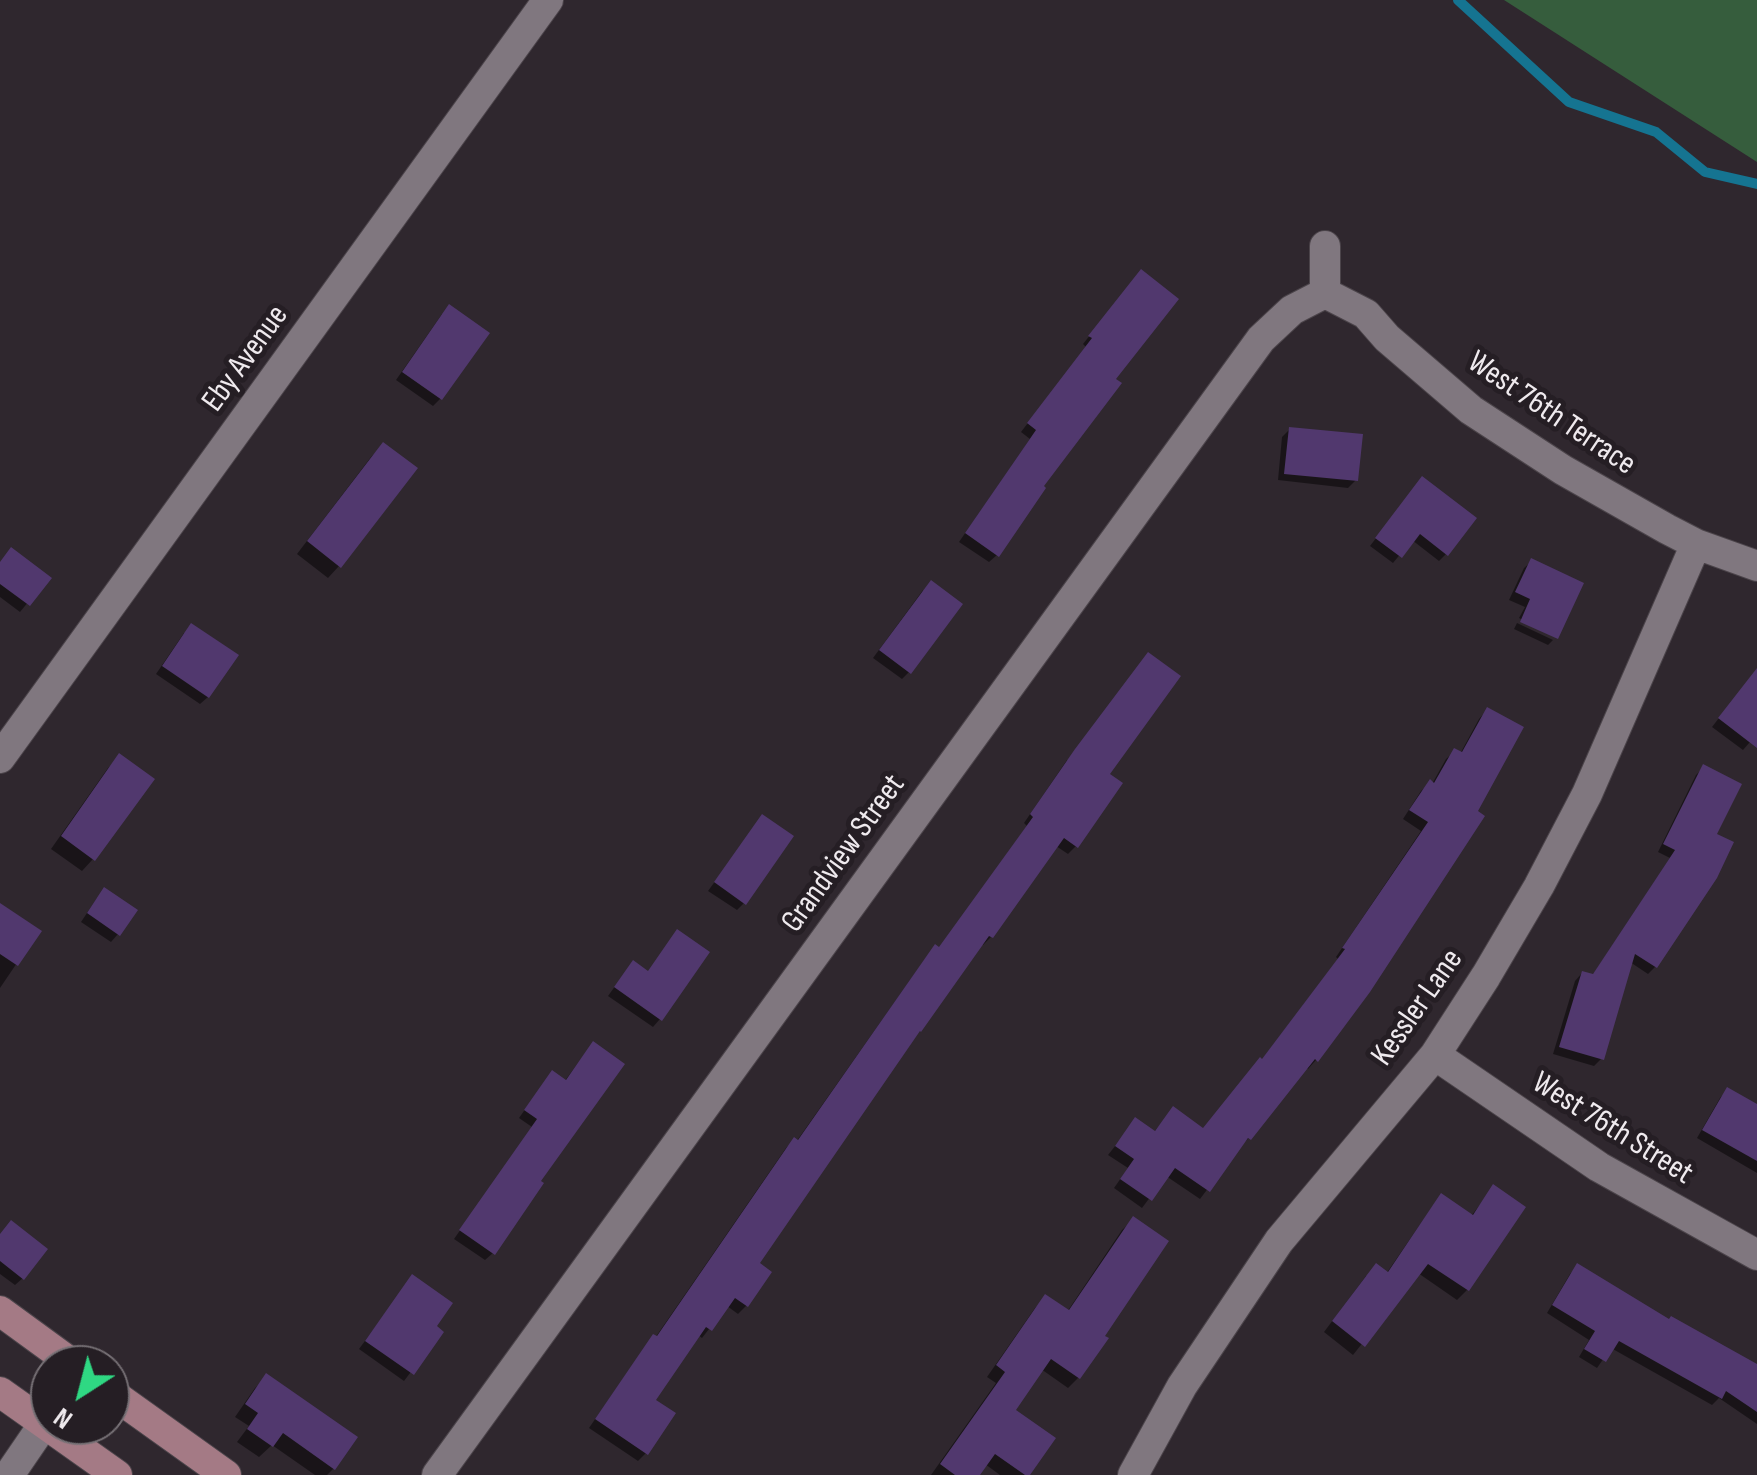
<!DOCTYPE html>
<style>
body{margin:0}
#map{position:relative;width:1757px;height:1475px;overflow:hidden;background:#2f272e;font-family:"Sofia Sans Condensed",sans-serif}
canvas{display:block}
.north{position:absolute;left:30px;top:1345px;width:100px;height:100px;box-sizing:border-box;background:#251e24;border:2px solid #767075;border-radius:50%;rotate:216deg;font-size:28px;font-weight:700;line-height:40px;text-align:center;color:#efeaee}
.north::after{content:'';display:block;margin:auto;width:35px;height:45px;background:#2fd883;clip-path:polygon(50% 0,100% 100%,50% 72%,0 100%)}
</style>
<div id="map">
<canvas width="1757" height="1475"></canvas>
<div class="north">N</div>
</div>
<script>
const c = document.querySelector('canvas').getContext('2d');
c.lineJoin = 'round';
function fillPath(path, color) {
  c.fillStyle = color;
  c.fill(path, 'evenodd');
}
function toPath(rows) {
  const path = new Path2D();
  for (const r of rows) {
    path.moveTo(r[0], r[1]);
    for (let i = 2; i < r.length; i += 2) path.lineTo(r[i], r[i + 1]);
  }
  return path;
}
function strokePath(path, color, width, dash) {
  c.strokeStyle = color;
  c.lineWidth = width;
  c.lineCap = dash ? 'butt' : 'round';
  c.setLineDash(dash || []);
  c.stroke(path);
}
function label(font, color, halo, rows, align = 'center') {
  c.font = font + ' "Sofia Sans Condensed",sans-serif';
  c.lineWidth = 10;
  c.setLineDash([]);
  c.textBaseline = 'middle';
  c.strokeStyle = halo;
  c.fillStyle = color;
  for (const [text, x, y, turn = 0] of rows) {
    c.save();
    c.translate(x, y);
    c.rotate((+turn || 0) * Math.PI / 180);
    c.textAlign = isNaN(turn) ? turn : align;
    if (halo) c.strokeText(text, 0, 0);
    c.fillText(text, 0, 0);
    c.restore();
  }
}
fillPath(toPath([
 [1504,0,1757,0,1757,162]
]), '#365d3d');
fillPath(toPath([
 [1134,280,1113,379,997,555,989,562,959,542,1030,439,1021,432,1086,347,1083,344],
 [442,314,440,399,433,406,396,380],
 [1290,429,1356,480,1348,488,1278,480,1282,437],
 [383,445,339,566,328,578,297,554,371,457],
 [1415,487,1446,554,1439,561,1412,540,1393,563,1370,546],
 [1532,561,1556,637,1519,618,1525,607,1509,600,1524,568],
 [0,563,48,578,20,612,0,597],
 [923,590,909,672,902,679,873,658],
 [1517,623,1553,640,1548,645,1514,629],
 [184,633,208,697,200,704,156,674],
 [1757,669,1757,734,1743,750,1712,727],
 [1487,710,1316,1060,1308,1069,1305,1067,1249,1138,1240,1146,1200,1199,1166,1176,1142,1208,1114,1188,1128,1168,1108,1155,1135,1121,1153,1133,1173,1109,1203,1130,1261,1061,1338,959,1336,957,1421,831,1403,819,1421,791,1430,783,1432,784,1446,759,1455,751,1460,754,1479,719],
 [120,756,93,859,82,871,51,849,108,768],
 [1067,760,1106,774,1076,846,1068,854,1056,846,991,937,983,945,981,943,757,1264,769,1272,746,1306,738,1314,727,1306,702,1338,698,1335,653,1400,646,1453,638,1461,589,1428,646,1345,655,1338,786,1148,794,1140,796,1142,927,956,938,950,1027,826,1024,823],
 [1704,767,1655,967,1648,974,1630,962,1601,1059,1594,1066,1553,1054,1575,981,1582,973,1592,976,1670,858,1658,852,1696,775],
 [762,817,744,903,737,910,708,891],
 [97,898,118,934,111,942,81,922],
 [0,909,38,932,0,988],
 [626,971,647,973,660,1019,653,1027,608,996],
 [586,1052,537,1181,493,1253,485,1260,454,1239,532,1127,519,1118,545,1081,564,1082],
 [1727,1090,1757,1107,1757,1173,1697,1138,1720,1098],
 [1494,1187,1523,1208,1467,1290,1457,1300,1418,1273,1353,1355,1324,1332,1366,1276,1386,1274,1432,1207,1442,1197,1471,1216],
 [1133,1220,1101,1336,1078,1378,1068,1388,1041,1369,1012,1411,1027,1475,1000,1475,985,1464,977,1475,931,1475,996,1383,987,1377,1035,1308,1046,1297,1067,1312,1122,1230],
 [0,1235,23,1278,15,1285,0,1274],
 [1578,1266,1668,1322,1757,1367,1757,1424,1719,1398,1712,1405,1611,1348,1597,1368,1579,1357,1589,1340,1547,1313,1570,1274],
 [412,1277,433,1327,441,1332,404,1381,359,1349],
 [267,1377,334,1468,327,1475,315,1475,272,1445,259,1457,237,1442,249,1426,235,1417,255,1388]
]), '#0007');
strokePath(toPath([
 [1458,0,1569,102,1656,132,1705,172,1757,184]
]), '#157491', 10);
fillPath(toPath([
 [1141,269,1179,299,1116,379,1122,383,1044,486,1046,488,999,557,965,533,1036,430,1027,423,1092,338,1088,336],
 [449,304,490,333,442,400,402,372],
 [1289,427,1363,434,1358,481,1284,474],
 [383,442,418,468,341,568,307,541],
 [1422,476,1477,518,1448,556,1420,534,1402,558,1375,538],
 [11,547,52,578,30,606,0,584,0,562],
 [1531,558,1584,583,1558,639,1520,622,1530,599,1515,592],
 [931,580,963,604,911,674,879,650],
 [191,623,239,655,209,698,162,666],
 [1148,652,1181,676,1110,774,1123,783,1078,848,1064,838,993,938,989,936,921,1032,920,1031,760,1263,772,1272,748,1307,735,1298,712,1331,706,1327,656,1400,676,1413,648,1455,595,1419,653,1334,657,1336,794,1137,798,1140,935,944,939,947,1033,817,1030,814,1075,749],
 [1757,668,1757,748,1718,718],
 [1487,707,1524,727,1478,811,1485,816,1370,992,1318,1062,1315,1059,1251,1140,1248,1138,1210,1192,1175,1168,1152,1201,1120,1179,1134,1159,1115,1146,1135,1117,1155,1131,1173,1106,1203,1128,1260,1057,1262,1059,1345,949,1342,948,1428,822,1409,810,1430,779,1434,783,1454,748,1462,752],
 [119,753,155,779,95,861,61,836],
 [1703,764,1742,784,1717,834,1734,842,1717,878,1657,968,1635,954,1604,1060,1559,1047,1582,971,1593,974,1675,850,1663,844],
 [762,814,794,836,746,905,714,882],
 [104,887,138,910,120,936,87,913],
 [0,903,42,931,18,966,0,954],
 [677,929,710,952,662,1021,614,987,633,960,648,971],
 [593,1041,625,1064,541,1181,544,1183,495,1255,459,1230,537,1119,524,1110,552,1070,566,1080],
 [1727,1087,1757,1104,1757,1161,1702,1130],
 [1493,1184,1526,1207,1469,1291,1428,1264,1365,1347,1332,1321,1376,1263,1388,1272,1441,1193,1473,1215],
 [1133,1216,1169,1241,1105,1336,1109,1338,1080,1379,1051,1359,1016,1410,1056,1438,1030,1475,1025,1475,995,1454,980,1475,955,1475,940,1464,1005,1372,996,1365,1045,1294,1069,1310],
 [11,1220,48,1249,24,1280,0,1261,0,1234],
 [1577,1263,1669,1319,1671,1316,1757,1364,1757,1412,1726,1391,1722,1399,1619,1341,1606,1362,1584,1349,1595,1331,1552,1305],
 [412,1274,453,1303,437,1326,444,1332,414,1375,365,1341],
 [266,1373,358,1437,335,1470,283,1433,273,1447,247,1429,258,1413,245,1404]
]), '#51386e');
const street = toPath([
 [1325,293,1366,314,1387,338,1471,410,1563,470,1667,529,1696,544,1757,566],
 [1325,293,1325,246],
 [0,758,548,0],
 [1435,1055,1599,1167,1757,1255],
 [9,1475,50,1415],
 [437,1475,1261,339,1292,310,1325,293],
 [1133,1475,1182,1386,1279,1241,1435,1055,1486,976,1539,886,1587,794,1696,544]
]);
const secondary = toPath([
 [0,1311,74,1365],
 [0,1392,117,1475],
 [110,1392,226,1475]
]);
strokePath(street, '#4b444a', 32);
strokePath(secondary, '#4b444a', 32);
strokePath(street, '#80777f', 30);
strokePath(secondary, '#a47a85', 30);
label('32px', '#efeaee', '#251e24', [
 ["Eby Avenue",246,359,-54],
 ["West 76th Terrace",1551,414,34],
 ["Grandview Street",844,854,-54],
 ["Kessler Lane",1418,1008,-55],
 ["West 76th Street",1612,1129,32]
]);
</script>
